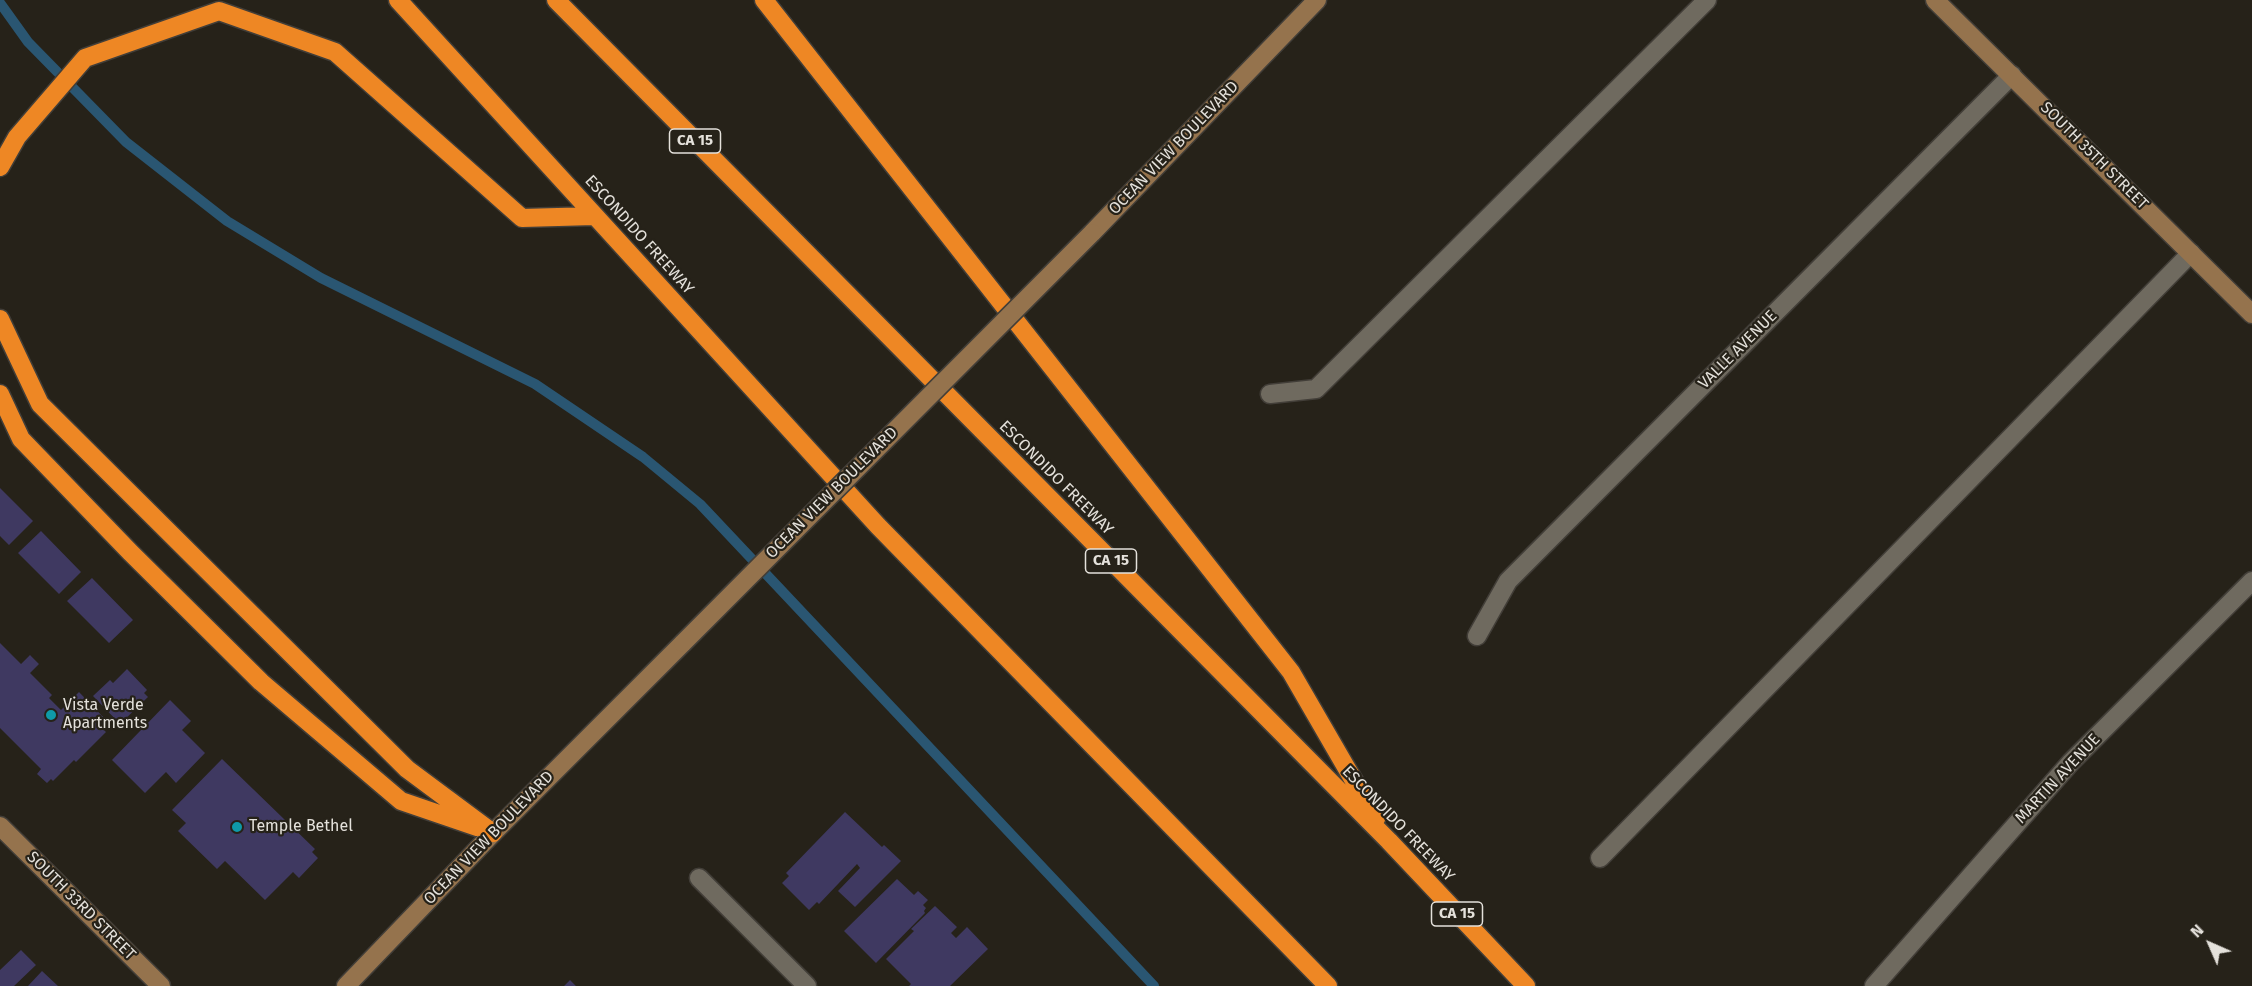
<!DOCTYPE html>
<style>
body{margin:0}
#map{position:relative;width:2252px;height:986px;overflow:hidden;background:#262219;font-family:"Fira Sans",sans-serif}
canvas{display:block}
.north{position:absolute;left:2180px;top:914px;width:60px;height:60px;-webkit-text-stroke:4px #262219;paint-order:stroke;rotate:315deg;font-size:16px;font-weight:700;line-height:24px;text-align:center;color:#e4e1db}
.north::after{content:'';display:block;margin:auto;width:21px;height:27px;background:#e4e1db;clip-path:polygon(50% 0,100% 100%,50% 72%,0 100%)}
</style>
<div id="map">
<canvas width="2252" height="986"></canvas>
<div class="north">N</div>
</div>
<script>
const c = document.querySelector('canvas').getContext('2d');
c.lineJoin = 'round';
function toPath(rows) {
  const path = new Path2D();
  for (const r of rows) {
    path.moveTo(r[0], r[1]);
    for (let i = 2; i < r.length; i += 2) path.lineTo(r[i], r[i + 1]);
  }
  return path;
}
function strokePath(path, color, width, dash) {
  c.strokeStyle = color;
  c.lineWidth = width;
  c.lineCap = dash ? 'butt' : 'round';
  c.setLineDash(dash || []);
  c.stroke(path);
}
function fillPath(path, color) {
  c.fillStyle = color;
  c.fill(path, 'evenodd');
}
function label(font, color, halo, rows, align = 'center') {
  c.font = font + ' "Fira Sans",sans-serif';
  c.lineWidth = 4.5;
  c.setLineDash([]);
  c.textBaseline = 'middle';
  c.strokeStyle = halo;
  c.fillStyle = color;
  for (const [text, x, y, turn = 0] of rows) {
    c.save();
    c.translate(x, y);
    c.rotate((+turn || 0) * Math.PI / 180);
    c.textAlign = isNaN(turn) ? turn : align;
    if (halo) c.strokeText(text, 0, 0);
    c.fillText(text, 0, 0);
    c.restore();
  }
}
strokePath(toPath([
 [0,3,28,42,126,142,227,221,321,278,535,384,643,457,700,504,1154,986]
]), '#2a5672', 10);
fillPath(toPath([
 [0,488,33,521,9,545,0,536],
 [41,531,81,572,59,594,18,553],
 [92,578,133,620,109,643,67,601],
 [0,643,21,664,30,655,39,664,30,673,52,695,49,698,61,710,79,692,107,721,101,727,106,732,76,762,74,760,53,781,51,779,47,783,37,774,41,769,0,728],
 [127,669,147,690,144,693,148,697,120,724,93,696,110,680,113,683],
 [170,700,191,721,182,730,205,753,176,783,166,772,145,793,112,760],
 [222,759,315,849,312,852,318,858,299,878,293,872,265,900,225,861,217,869,178,831,186,823,172,810],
 [845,812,882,847,884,845,901,861,855,907,838,891,860,868,857,864,819,904,817,902,809,910,782,883,789,876,786,873],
 [897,879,914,895,918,891,928,900,923,905,926,908,924,911,925,913,876,963,844,931],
 [935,906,957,927,951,933,956,938,967,927,988,949,950,986,909,986,911,984,886,959,914,931,911,929],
 [21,950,36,965,14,986,0,986,0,970],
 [42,971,58,986,28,986],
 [570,980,576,986,564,986]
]), '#3f3961');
const lane = toPath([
 [1270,394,1316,389,1707,0],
 [1600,858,2191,253]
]);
const street = toPath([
 [1477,636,1508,581,2012,75],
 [699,878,807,986],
 [1874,986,2071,762,2252,581]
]);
const secondary = toPath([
 [1935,0,2252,314],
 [1092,233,1317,0],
 [0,826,161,986],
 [346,986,493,833,683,643]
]);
const highway = toPath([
 [398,0,878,526,1328,986],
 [556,0,1389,841,1526,986],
 [764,0,1291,672,1376,819],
 [0,167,17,137,85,58,219,11,335,52,522,218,594,216],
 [0,319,40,404,407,769,493,833],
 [0,394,21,439,130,552,261,682,401,801,477,827]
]);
strokePath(lane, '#423e38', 21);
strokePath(street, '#423e38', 21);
strokePath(secondary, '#423e38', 21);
strokePath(highway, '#423e38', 21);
strokePath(lane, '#6f6a5f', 18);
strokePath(street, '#6f6a5f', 18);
strokePath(secondary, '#95734d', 18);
strokePath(highway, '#ee8724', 18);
const secondaryBridge = toPath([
 [683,643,1092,233]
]);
strokePath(secondaryBridge, '#423e38', 21, []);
strokePath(secondaryBridge, '#95734d', 18);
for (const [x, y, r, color] of [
 [51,715,6,"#0f9aa8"],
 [237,827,6,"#0f9aa8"]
]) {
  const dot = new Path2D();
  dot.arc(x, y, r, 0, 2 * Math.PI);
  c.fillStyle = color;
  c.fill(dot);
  strokePath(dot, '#262219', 2);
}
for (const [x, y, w] of [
 [695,141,51],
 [1111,561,51],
 [1457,914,51]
]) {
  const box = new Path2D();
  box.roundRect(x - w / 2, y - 12, w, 24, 4.5);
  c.fillStyle = '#262219';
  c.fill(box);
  strokePath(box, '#e4e1db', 1.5);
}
label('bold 15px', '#e4e1db', null, [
 ["CA 15",695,141],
 ["CA 15",1111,561],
 ["CA 15",1457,914]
]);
label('16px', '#e4e1db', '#262219', [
 ["OCEAN VIEW BOULEVARD",1174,148,-46],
 ["SOUTH 35TH STREET",2094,156,45],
 ["ESCONDIDO FREEWAY",639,235,48],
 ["VALLE AVENUE",1738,350,-45],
 ["ESCONDIDO FREEWAY",1056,478,45],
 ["OCEAN VIEW BOULEVARD",832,493,-45],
 ["MARTIN AVENUE",2058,779,-47],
 ["ESCONDIDO FREEWAY",1398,824,46],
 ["OCEAN VIEW BOULEVARD",489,838,-46],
 ["SOUTH 33RD STREET",81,906,45]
]);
label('16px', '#e4e1db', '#262219', [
 ["Vista Verde",63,706],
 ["Apartments",63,724],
 ["Temple Bethel",249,827]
], 'left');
</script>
